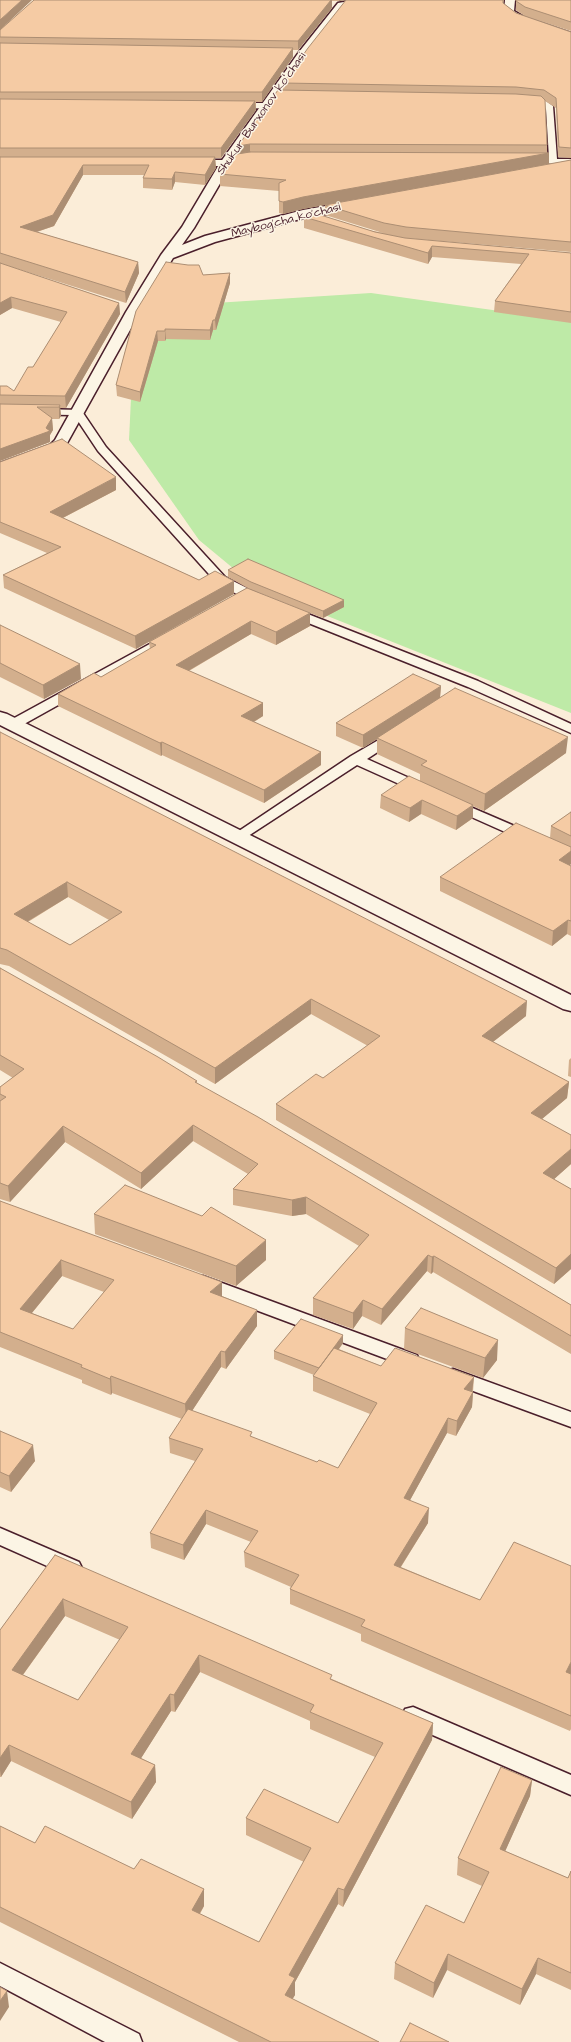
<!DOCTYPE html>
<meta charset="utf-8">
<style>
body{margin:0}
canvas{display:block;background:#fbedd8}
</style>
<canvas width="571" height="2042"></canvas>
<script>
const c = document.querySelector('canvas').getContext('2d');
c.lineJoin = 'round';
function fillPath(path, color) {
  c.fillStyle = color;
  c.fill(path, 'evenodd');
}
function toPath(rows) {
  const path = new Path2D();
  for (const r of rows) {
    path.moveTo(r[0], r[1]);
    for (let i = 2; i < r.length; i += 2) path.lineTo(r[i], r[i + 1]);
  }
  return path;
}
function strokePath(path, color, width, dash) {
  c.strokeStyle = color;
  c.lineWidth = width;
  c.lineCap = dash ? 'butt' : 'round';
  c.setLineDash(dash || []);
  c.stroke(path);
}
function label(font, color, halo, rows, align = 'center') {
  c.font = font + ' "Architects Daughter",sans-serif';
  c.lineWidth = 3;
  c.setLineDash([]);
  c.textBaseline = 'middle';
  c.strokeStyle = halo;
  c.fillStyle = color;
  for (const [text, x, y, turn = 0] of rows) {
    c.save();
    c.translate(x, y);
    c.rotate((+turn || 0) * Math.PI / 180);
    c.textAlign = isNaN(turn) ? turn : align;
    if (halo) c.strokeText(text, 0, 0);
    c.fillText(text, 0, 0);
    c.restore();
  }
}
fillPath(toPath([
 [371,293,571,321,571,713,257,588,199,540,129,440,132,377,168,306]
]), '#beeaa7');
const lane = toPath([
 [521,98,546,101,553,106,557,159,571,159,571,165,524,162,523,160,527,157,549,158,546,109,541,105,521,102,521,98],
 [265,103,268,104,268,108,234,109,230,106,234,103,265,103],
 [242,157,245,158,245,162,226,166,194,166,190,163,194,160,226,160,242,157],
 [0,408,81,410,106,447,225,577,265,597,267,600,265,603,257,603,242,597,217,583,98,451,74,415,0,414,0,408],
 [290,607,478,681,571,724,571,733,468,687,286,614,284,611,290,607],
 [168,634,173,635,174,638,173,641,17,728,7,728,5,725,7,722,168,634],
 [394,731,399,732,401,735,399,738,367,759,427,786,429,789,427,792,417,792,357,765,242,840,232,840,230,837,351,756,394,731],
 [454,800,533,834,535,837,533,840,523,840,449,807,447,804,449,801,454,800],
 [203,1276,417,1355,419,1360,417,1365,410,1367,403,1365,197,1288,194,1283,197,1278,203,1276],
 [453,1369,571,1412,571,1427,446,1381,444,1376,446,1371,453,1369],
 [0,1528,79,1562,82,1568,79,1574,72,1576,65,1574,0,1545,0,1528],
 [413,1707,571,1775,571,1795,405,1723,402,1716,405,1709,413,1707],
 [0,1963,139,2034,142,2042,105,2042,0,1986,0,1963]
]);
const street = toPath([
 [355,0,381,0,376,3,345,8,307,56,232,163,194,228,182,245,205,236,303,210,354,201,358,202,360,205,358,208,304,218,215,242,173,258,140,312,66,445,60,451,0,473,0,463,50,445,55,440,126,312,161,255,182,227,220,163,299,52,338,3,355,0],
 [505,0,515,0,514,11,524,17,571,33,571,40,516,21,504,12,505,0],
 [0,712,7,714,571,995,571,1011,563,1009,0,725,0,712]
]);
strokePath(lane, '#4a1f2b', 3);
strokePath(street, '#4a1f2b', 3);
fillPath(lane, '#fcf5e5');
fillPath(street, '#fcf5e5');
fillPath(toPath([
 [0,0,5,26,34,0,346,0,339,1,332,1,332,8,298,50,293,50,293,57,262,102,256,102,256,110,221,158,215,158,216,168,205,185,175,182,172,190,143,188,143,178,144,175,83,175,54,226,37,232,138,262,139,273,126,303,2,264,119,303,120,314,66,408,60,408,61,416,59,419,52,419,53,430,50,435,50,442,0,461,0,386,14,391,33,367,61,322,12,308,0,315],
 [504,0,503,3,516,13,571,32,571,158,558,157,556,108,545,101,547,145,547,153,549,153,549,164,571,160,571,252,405,238,385,234,405,238,571,253,571,323,494,312,495,301,521,264,432,257,428,264,304,228,304,217,383,233,325,215,325,205,501,173,303,209,283,214,279,213,279,191,220,186,220,174,238,154,283,90,283,83],
 [516,0,571,0,571,31,525,16,516,10],
 [230,273,230,283,216,330,213,330,210,340,166,339,165,341,158,341,140,402,117,396,116,385,136,311,203,275],
 [0,462,116,490,63,518,199,580,234,581,234,594,136,649,4,588,3,575,47,553,0,533],
 [228,570,344,607,323,618,251,590,228,577],
 [247,588,310,613,310,626,276,645,251,634,189,671,263,703,263,716,254,722,321,752,321,765,264,803,162,755,161,756,58,706,58,694,101,677,150,649,149,642],
 [0,625,81,679,44,699,0,677],
 [441,686,440,697,566,753,484,811,473,806,473,818,456,830,421,814,409,822,380,808,381,795,420,781,420,774,377,754,377,739,363,748,336,736,336,723],
 [0,732,526,1016,493,1042,569,1082,567,1098,542,1119,571,1164,554,1179,571,1189,571,1269,554,1284,276,1120,276,1104,323,1078,368,1046,311,1014,215,1084,9,966,0,964],
 [68,897,109,920,70,945,28,922],
 [571,812,571,864,570,865,571,866,571,936,567,934,552,946,440,891,440,877,550,838,551,826],
 [0,968,197,1081,197,1084,571,1305,571,1354,433,1272,431,1274,427,1271,381,1325,362,1316,353,1329,313,1315,313,1298,359,1246,306,1214,292,1216,233,1205,233,1189,248,1174,193,1141,141,1189,65,1142,10,1202,0,1199,0,1087,13,1078,0,1070],
 [571,1058,571,1077,568,1076,569,1060],
 [0,1201,222,1296,257,1310,257,1326,226,1369,221,1367,192,1411,252,1437,317,1462,338,1468,370,1414,313,1391,313,1376,314,1375,274,1359,274,1351,343,1343,339,1349,381,1366,474,1377,472,1407,456,1436,447,1433,410,1500,428,1523,401,1567,480,1600,571,1566,571,1729,570,1731,361,1641,361,1634,290,1604,290,1589,291,1587,245,1567,244,1552,251,1542,206,1524,184,1560,151,1548,150,1533,195,1461,170,1453,169,1438,182,1419,112,1393,111,1395,82,1383,82,1380,0,1347],
 [62,1276,104,1292,73,1329,32,1313],
 [94,1214,202,1216,266,1260,236,1286,95,1234],
 [405,1328,497,1360,483,1378,404,1349],
 [0,1431,35,1461,11,1492,0,1487],
 [55,1555,332,1679,433,1723,432,1740,343,1907,338,1904,295,1982,295,1995,292,1999,379,2042,239,2042,0,1922,0,1826,35,1843,134,1869,204,1889,204,1906,200,1914,259,1942,304,1862,246,1835,246,1818,338,1823,375,1757,310,1729,310,1721,200,1672,175,1712,171,1711,141,1758,155,1765,156,1782,132,1819,11,1761,1,1777,0,1777,0,1630],
 [65,1616,120,1640,78,1700,23,1675],
 [532,1780,530,1796,505,1851,568,1878,571,1871,571,1990,536,1974,520,2005,447,1970,433,1998,394,1979,395,1963,464,1923,482,1886,457,1875,458,1858]
]), '#d3af8d');
fillPath(toPath([
 [22,0,32,0,0,30,0,20],
 [331,0,332,0,332,8,298,50,298,41],
 [339,0,346,0,339,1],
 [293,48,293,57,262,102,262,92],
 [255,101,256,110,221,158,221,148],
 [250,144,250,154,238,156,238,146],
 [549,153,549,164,303,209,283,214,283,202,303,197],
 [215,157,216,168,205,185,205,175],
 [83,165,83,175,54,226,21,237,20,227],
 [175,172,175,182,172,190,172,179],
 [432,246,432,257,428,264,428,253],
 [138,262,139,273,126,303,125,292],
 [230,273,230,283,216,330,215,320],
 [11,297,12,308,0,315,0,303],
 [119,303,120,314,66,408,65,396],
 [213,320,213,330,210,340,210,330],
 [165,329,166,339,165,341],
 [157,331,158,341,140,402,140,392],
 [60,405,61,416,59,419,59,407],
 [52,418,53,430,50,435,50,442,0,461,0,449,46,428],
 [116,477,116,490,51,524,50,512],
 [234,581,234,594,136,649,135,636],
 [344,600,344,607,323,618,323,611],
 [310,613,310,626,276,645,276,632],
 [251,621,251,634,176,678,176,665],
 [80,664,81,679,44,699,43,685],
 [441,686,440,698,363,748,363,735],
 [263,703,263,716,242,729,241,716],
 [568,737,566,753,484,811,485,794],
 [162,742,162,755,161,756,160,743],
 [321,752,321,765,264,803,264,790],
 [422,800,421,814,409,822,410,808],
 [473,805,473,818,456,830,457,816],
 [571,851,571,864,558,875,559,860],
 [67,882,68,897,15,929,14,914],
 [568,920,567,934,552,946,553,931],
 [311,999,311,1014,215,1084,215,1068],
 [527,1001,526,1016,480,1052,482,1036],
 [569,1082,567,1098,530,1129,531,1113],
 [193,1125,193,1141,141,1189,141,1173],
 [63,1126,65,1142,10,1202,8,1186],
 [571,1149,571,1164,542,1190,543,1173],
 [306,1197,306,1214,292,1216,292,1200],
 [266,1240,266,1260,236,1286,236,1266],
 [571,1254,571,1269,554,1284,556,1268],
 [428,1255,427,1271,381,1325,382,1309],
 [434,1256,433,1272,431,1274,432,1257],
 [61,1260,62,1276,22,1325,20,1309],
 [222,1282,222,1298,210,1292],
 [363,1300,362,1316,353,1329,353,1313],
 [257,1310,257,1326,226,1369,225,1352],
 [343,1335,343,1343,319,1377,319,1368],
 [498,1340,497,1360,483,1378,485,1358],
 [221,1351,221,1367,186,1420,185,1404],
 [111,1376,112,1393,111,1395,110,1379],
 [474,1377,472,1392,463,1404,464,1389],
 [473,1392,472,1407,456,1436,457,1421],
 [448,1418,447,1433,403,1513,404,1498],
 [33,1445,35,1461,11,1492,9,1476],
 [429,1508,428,1523,393,1579,394,1565],
 [206,1510,206,1524,184,1560,183,1545],
 [63,1599,65,1616,14,1687,12,1670],
 [199,1655,200,1672,175,1712,174,1695],
 [571,1662,571,1673,564,1687,566,1672],
 [170,1694,171,1711,133,1771,131,1754],
 [433,1723,432,1740,343,1907,344,1890],
 [9,1745,11,1761,1,1777,0,1770,0,1758],
 [155,1765,156,1782,132,1819,131,1802],
 [532,1780,530,1796,499,1865,500,1849],
 [338,1888,338,1904,295,1982,295,1995,285,2012,285,1995,289,1975],
 [204,1889,204,1906,192,1926,192,1910],
 [448,1954,447,1970,433,1998,434,1983],
 [538,1958,536,1974,520,2005,522,1989],
 [7,1991,9,2007,0,2021,0,2001]
]), '#ac8e73');
const building = toPath([
 [0,0,22,0,0,20,0,0],
 [34,0,331,0,298,41,0,37,0,30,34,0],
 [346,0,503,0,503,3,516,13,571,32,571,148,559,147,556,98,544,90,516,87,283,83,308,48,346,0],
 [516,0,571,0,571,22,525,7,516,1,516,0],
 [0,43,293,48,262,92,0,92,0,43],
 [278,90,516,94,541,96,545,100,547,145,250,144,238,146,278,90],
 [0,99,255,101,221,148,0,148,0,99],
 [250,152,549,153,303,197,283,202,279,201,279,183,286,180,220,174,231,155,250,152],
 [0,157,215,157,205,175,175,172,172,179,143,178,149,165,83,165,53,215,20,227,138,262,125,292,0,253,0,157],
 [571,160,571,242,406,227,384,223,325,205,571,160],
 [314,213,375,232,405,238,571,253,571,312,495,301,529,254,432,246,428,253,304,217,314,213],
 [166,262,188,265,199,265,203,275,230,273,215,320,213,320,210,330,165,329,165,331,157,331,140,392,116,385,136,311,166,262],
 [0,263,119,303,65,396,0,395,0,386,7,386,14,391,28,367,33,367,67,312,11,297,0,303,0,263],
 [0,404,60,405,59,407,37,407,52,418,46,428,50,431,0,449,0,404],
 [62,439,116,477,50,512,199,580,215,571,234,581,135,636,3,575,61,547,0,522,0,462,62,439],
 [248,559,344,600,323,611,251,582,228,570,248,559],
 [247,588,310,613,276,632,251,621,176,665,263,703,241,716,321,752,264,790,162,742,160,743,58,694,94,673,101,677,156,645,149,642,247,588],
 [0,625,80,664,43,685,0,663,0,625],
 [413,674,441,686,363,735,336,723,413,674],
 [455,688,568,737,485,794,421,765,427,761,377,738,455,688],
 [0,732,527,1001,482,1036,569,1082,531,1113,571,1135,571,1149,543,1173,571,1189,571,1254,556,1268,276,1104,316,1074,323,1078,380,1036,311,999,215,1068,7,950,0,948,0,732],
 [67,882,122,912,70,945,14,914,67,882],
 [409,776,473,805,457,816,422,800,410,808,381,795,409,776],
 [571,812,571,836,551,826,571,812],
 [516,823,571,847,571,851,559,860,571,866,571,921,568,920,553,931,440,877,516,823],
 [0,968,158,1057,197,1081,195,1082,258,1117,571,1305,571,1336,434,1256,432,1257,428,1255,382,1309,363,1300,353,1313,313,1298,369,1235,306,1197,292,1200,233,1189,258,1164,193,1125,141,1173,63,1126,8,1186,0,1183,0,1101,6,1097,0,1094,0,1087,24,1069,0,1055,0,968],
 [125,1185,202,1216,211,1207,266,1240,236,1266,94,1214,125,1185],
 [0,1201,222,1282,210,1292,257,1310,225,1352,221,1351,185,1404,111,1376,110,1379,81,1367,82,1365,0,1332,0,1201],
 [61,1260,114,1280,73,1329,20,1309,61,1260],
 [421,1308,498,1340,485,1358,405,1328,421,1308],
 [301,1319,343,1335,319,1368,274,1351,301,1319],
 [334,1348,381,1366,395,1348,474,1377,464,1389,473,1392,457,1421,448,1418,404,1498,429,1508,394,1565,480,1600,514,1542,571,1566,571,1662,566,1672,571,1674,571,1716,361,1626,365,1620,290,1589,299,1575,244,1552,258,1531,206,1510,183,1545,150,1533,203,1449,169,1438,188,1409,252,1432,250,1436,317,1462,319,1460,338,1468,377,1403,313,1376,334,1348],
 [0,1431,33,1445,9,1476,0,1472,0,1431],
 [55,1555,332,1675,330,1679,433,1723,344,1890,338,1888,289,1975,295,1978,285,1995,379,2042,271,2042,0,1907,0,1826,35,1843,45,1826,134,1869,141,1859,204,1889,192,1910,259,1942,311,1848,246,1818,264,1789,338,1823,383,1743,310,1712,314,1705,199,1655,174,1695,170,1694,131,1754,155,1765,131,1802,9,1745,0,1758,0,1630,55,1555],
 [63,1599,128,1627,78,1700,12,1670,63,1599],
 [501,1767,532,1780,500,1849,568,1878,571,1871,571,1973,538,1958,522,1989,448,1954,434,1983,395,1963,426,1905,464,1923,489,1872,458,1858,501,1767],
 [0,1987,7,1991,0,2001,0,1987],
 [410,2023,449,2042,400,2042,410,2023]
]);
fillPath(building, '#f5cba4');
strokePath(building, '#ac8e73', 1);
label('12px', '#4a1f2b', '#fcf5e5', [
 ["Shukur Burxonov koʻchasi",262,114,-55],
 ["Maybog'cha ko'chasi",286,221,-14]
]);
</script>
